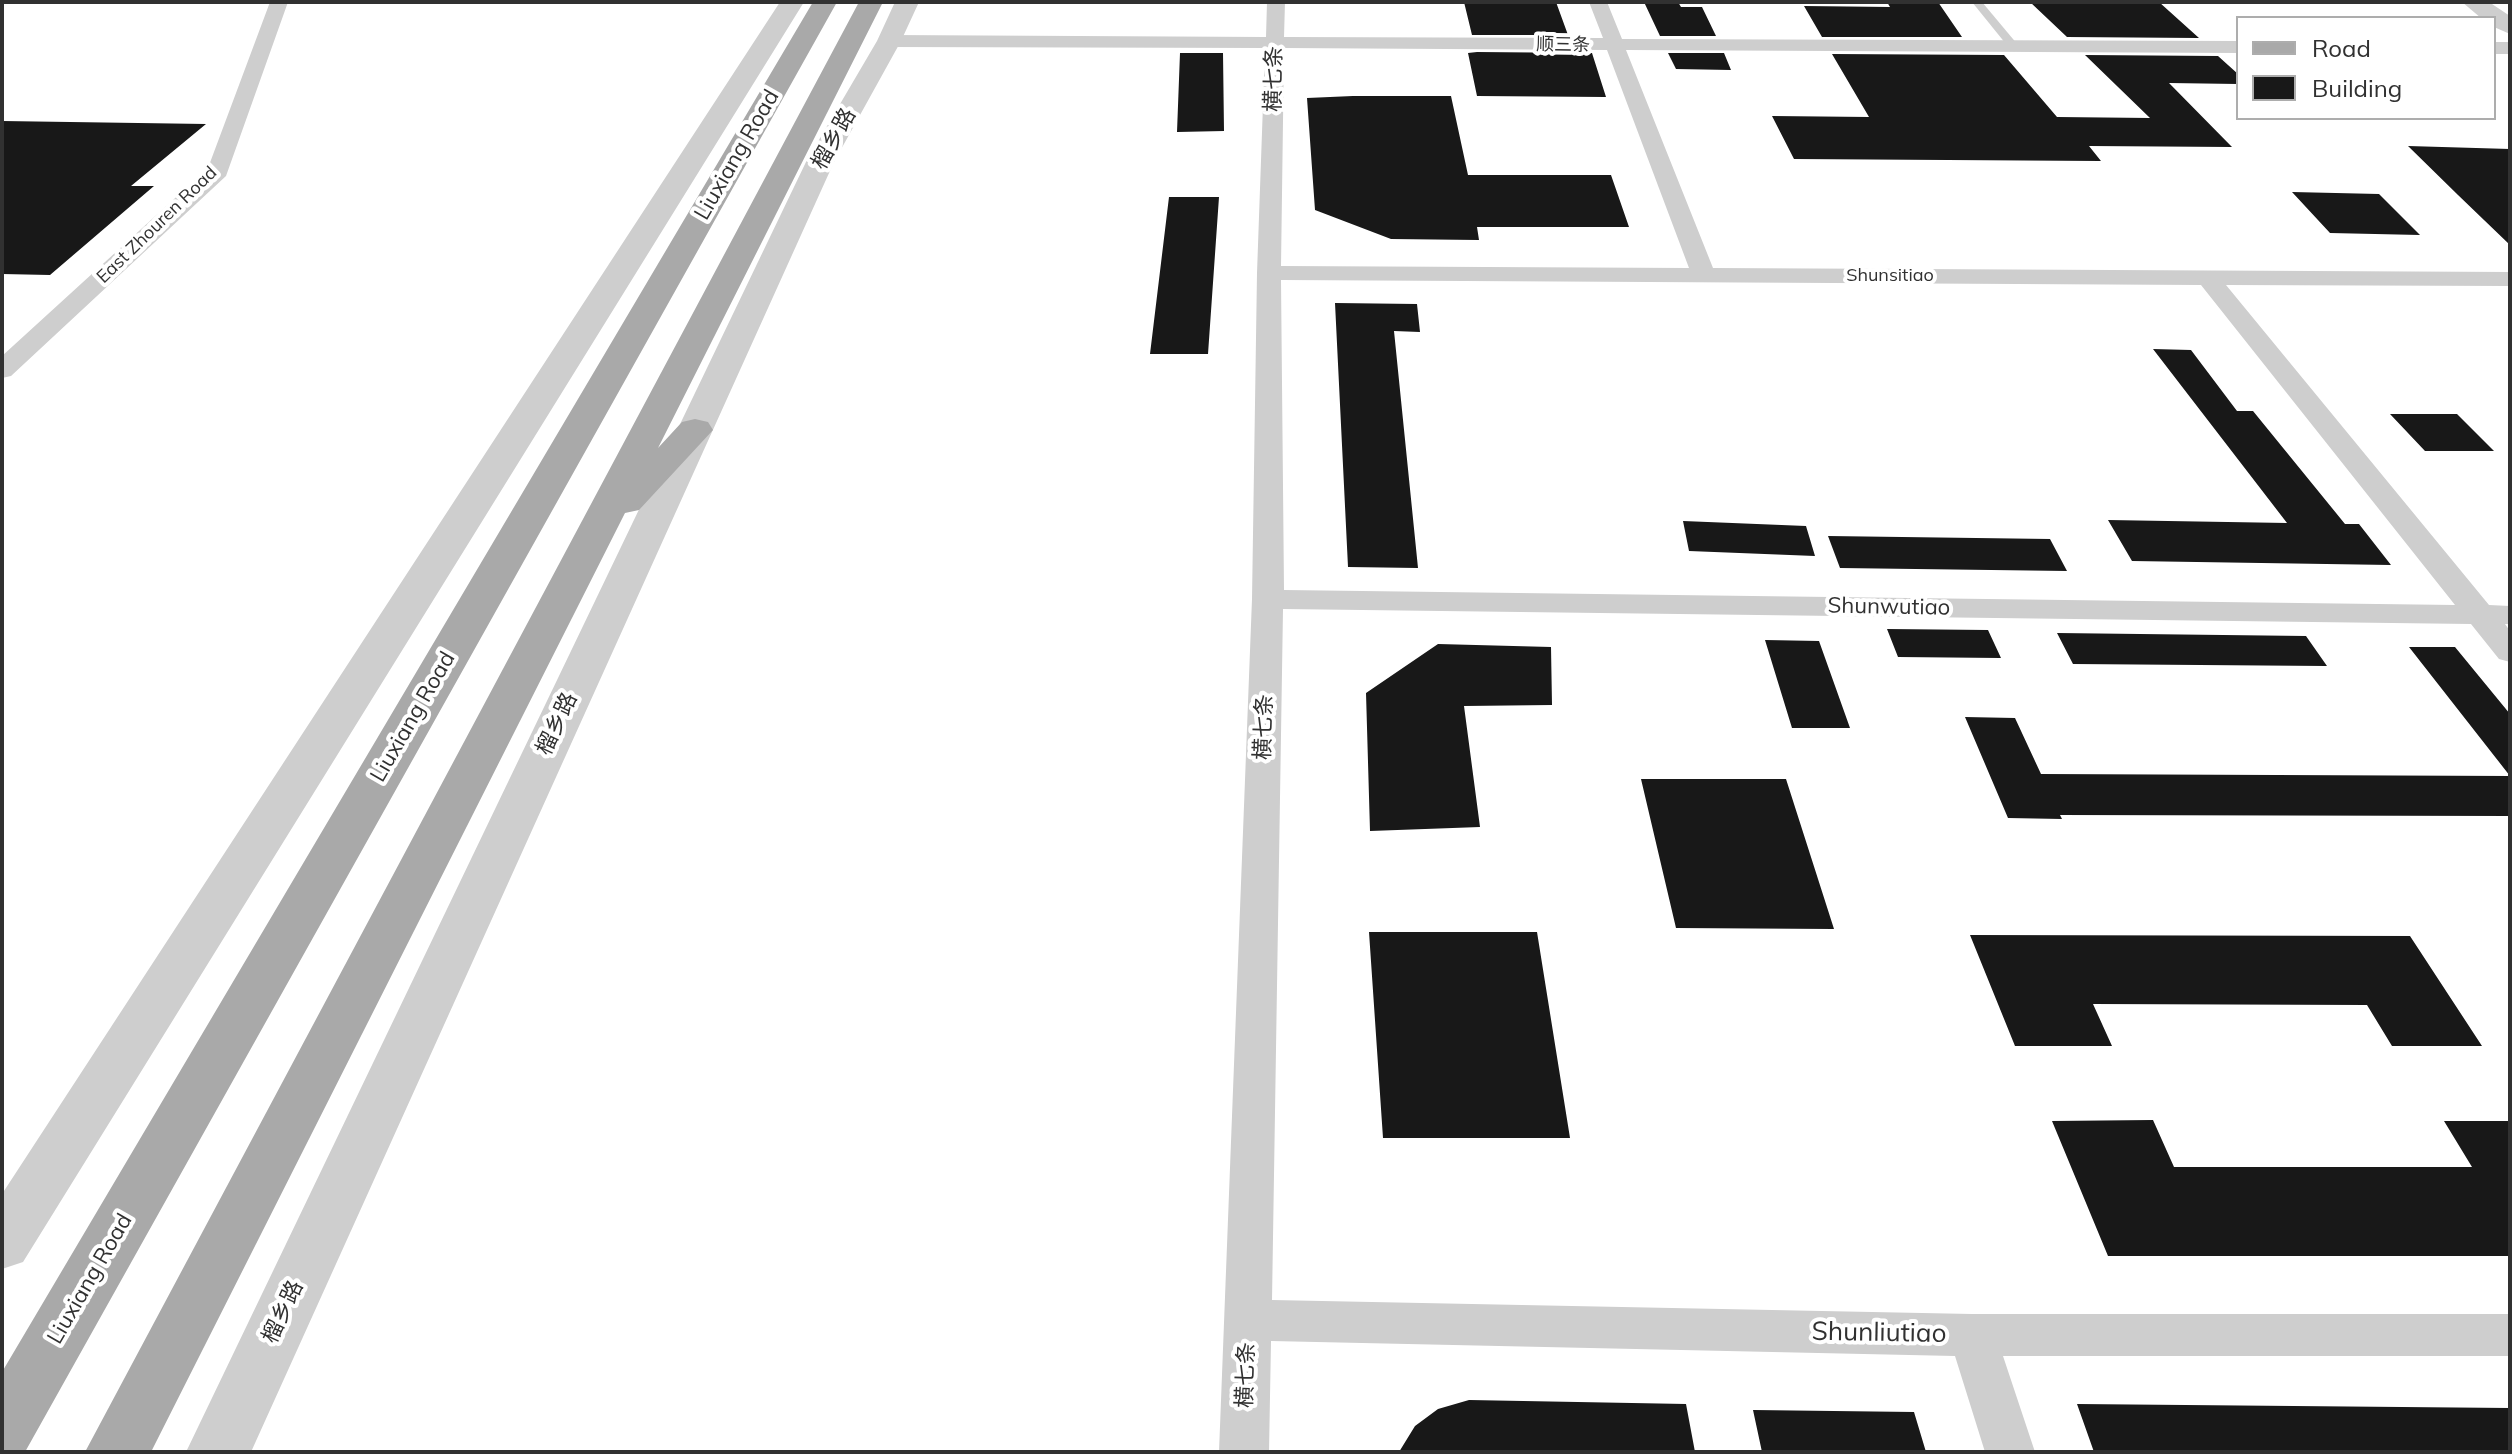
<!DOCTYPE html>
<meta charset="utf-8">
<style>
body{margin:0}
#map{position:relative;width:2512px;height:1454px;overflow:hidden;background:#fff;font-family:Mulish,sans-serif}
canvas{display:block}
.frame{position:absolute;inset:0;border:4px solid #313131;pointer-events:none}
.legend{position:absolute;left:2236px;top:16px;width:260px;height:104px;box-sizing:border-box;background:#fff;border:2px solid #adadad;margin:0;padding:10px 14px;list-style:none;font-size:24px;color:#313131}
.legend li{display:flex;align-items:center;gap:16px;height:40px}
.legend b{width:40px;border:2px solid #adadad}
</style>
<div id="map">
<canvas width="2512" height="1454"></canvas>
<div class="frame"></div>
<ul class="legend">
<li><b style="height:10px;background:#a9a9a9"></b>Road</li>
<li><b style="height:22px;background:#181818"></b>Building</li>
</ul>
</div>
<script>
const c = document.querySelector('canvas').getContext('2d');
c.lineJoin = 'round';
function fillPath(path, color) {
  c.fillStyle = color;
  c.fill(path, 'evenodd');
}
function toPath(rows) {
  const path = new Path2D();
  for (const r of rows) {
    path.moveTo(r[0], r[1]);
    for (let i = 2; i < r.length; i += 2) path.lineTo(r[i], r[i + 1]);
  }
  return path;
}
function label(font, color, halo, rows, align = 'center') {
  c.font = font + ' Mulish,"Noto Sans SC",sans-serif';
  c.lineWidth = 8;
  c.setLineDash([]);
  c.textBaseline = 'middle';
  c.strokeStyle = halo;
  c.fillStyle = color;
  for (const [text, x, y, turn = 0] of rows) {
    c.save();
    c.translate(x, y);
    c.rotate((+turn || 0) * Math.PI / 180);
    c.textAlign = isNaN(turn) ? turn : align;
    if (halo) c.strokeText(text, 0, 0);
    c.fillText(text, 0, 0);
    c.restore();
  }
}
fillPath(toPath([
 [1464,2,1556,2,1568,35,1472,35],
 [1644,2,1678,2,1681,7,1702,7,1716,36,1660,36],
 [1887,2,1938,2,1962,37,1822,37,1804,6,1890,7],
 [2030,2,2159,2,2199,38,2067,37],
 [1477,52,1592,53,1606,97,1477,96,1468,53],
 [1180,53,1223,53,1224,131,1177,132],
 [1668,53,1724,53,1731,70,1676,69],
 [1832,54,2004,55,2057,117,2150,118,2085,55,2218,56,2238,74,2238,84,2169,83,2232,147,2089,146,2101,161,1794,159,1772,116,1869,117],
 [1353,96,1451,96,1468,175,1611,175,1629,227,1477,227,1479,240,1391,239,1315,210,1307,98],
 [2,121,206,124,131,186,154,186,50,275,2,274],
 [2408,146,2510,149,2510,245,2458,195],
 [2292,192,2379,194,2420,235,2330,233],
 [1169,197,1219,197,1208,354,1150,354],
 [1335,303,1417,304,1420,332,1394,331,1418,568,1348,567],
 [2153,349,2191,350,2237,411,2253,411,2345,524,2359,524,2391,565,2132,561,2108,520,2287,523],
 [2390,414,2457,414,2494,451,2425,451],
 [1683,521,1806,526,1815,556,1689,551],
 [1828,536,2050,539,2067,571,1840,568],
 [1887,629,1988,630,2001,658,1898,657],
 [2057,633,2306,636,2327,666,2073,664],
 [1765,640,1819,641,1850,728,1792,728],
 [1438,644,1551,647,1552,705,1464,706,1480,827,1370,831,1366,693],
 [2409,647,2455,647,2510,714,2510,776],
 [1965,717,2015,718,2041,774,2510,776,2510,816,2060,815,2062,819,2008,818],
 [1641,779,1786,779,1834,929,1676,928],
 [1369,932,1537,932,1570,1138,1383,1138],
 [1970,935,2410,936,2482,1046,2392,1046,2367,1005,2093,1004,2112,1046,2015,1046],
 [2153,1120,2174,1167,2472,1167,2444,1121,2510,1121,2510,1256,2108,1256,2052,1121],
 [1469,1400,1686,1404,1695,1452,1399,1452,1415,1426,1438,1409],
 [2077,1404,2510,1408,2510,1452,2094,1452],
 [1753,1410,1914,1412,1926,1452,1762,1452]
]), '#181818');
fillPath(toPath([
 [1972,2,1982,2,2018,45,2018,49,2010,49,1972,2]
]), '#cecece');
fillPath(toPath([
 [270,2,288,2,226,176,11,376,2,378,2,356,208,168,270,2],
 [1267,2,1285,2,1284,37,1603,38,1589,2,1607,2,1622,39,2238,41,2238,53,1626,50,1713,268,2510,272,2510,286,2226,285,2489,605,2510,606,2510,624,2505,624,2510,631,2510,662,2499,659,2471,624,1283,609,1272,1300,1972,1314,2510,1314,2510,1356,2003,1356,2035,1452,1985,1452,1955,1356,1271,1341,1269,1452,1219,1452,1252,599,1257,273,1265,48,889,47,880,41,889,35,1266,37,1267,2],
 [1284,48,1607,50,1689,268,1281,266,1284,48],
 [1281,280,2201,285,2455,605,1284,590,1281,280],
 [2494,42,2510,42,2510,54,2494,54,2494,42]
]), '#cecece');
fillPath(toPath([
 [780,2,804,2,23,1262,2,1269,2,1194,780,2],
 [895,2,919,2,901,41,834,162,251,1452,186,1452,806,162,877,41,895,2],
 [2462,2,2489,2,2510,16,2510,34,2494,27,2494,18,2481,18,2462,2]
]), '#cecece');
fillPath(toPath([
 [813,2,837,2,25,1452,2,1452,2,1372,813,2],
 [859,2,883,2,658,448,682,422,695,419,708,422,713,430,639,510,625,513,151,1452,85,1452,859,2]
]), '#a9a9a9');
label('18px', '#313131', '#fff', [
 ["顺三条",1563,45,1],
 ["East Zhouren Road",157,225,-44],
 ["Shunsitiao",1890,276]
]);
label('22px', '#313131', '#fff', [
 ["横七条",1274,79,-89],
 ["榴乡路",834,139,-61],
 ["Liuxiang Road",737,155,-60],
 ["Shunwutiao",1889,607,1],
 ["Liuxiang Road",413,717,-60],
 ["榴乡路",557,724,-65],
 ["横七条",1264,727,-88],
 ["Liuxiang Road",90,1279,-60],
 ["榴乡路",283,1312,-65],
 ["横七条",1246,1375,-88]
]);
label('26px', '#313131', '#fff', [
 ["Shunliutiao",1879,1333,1]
]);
</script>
